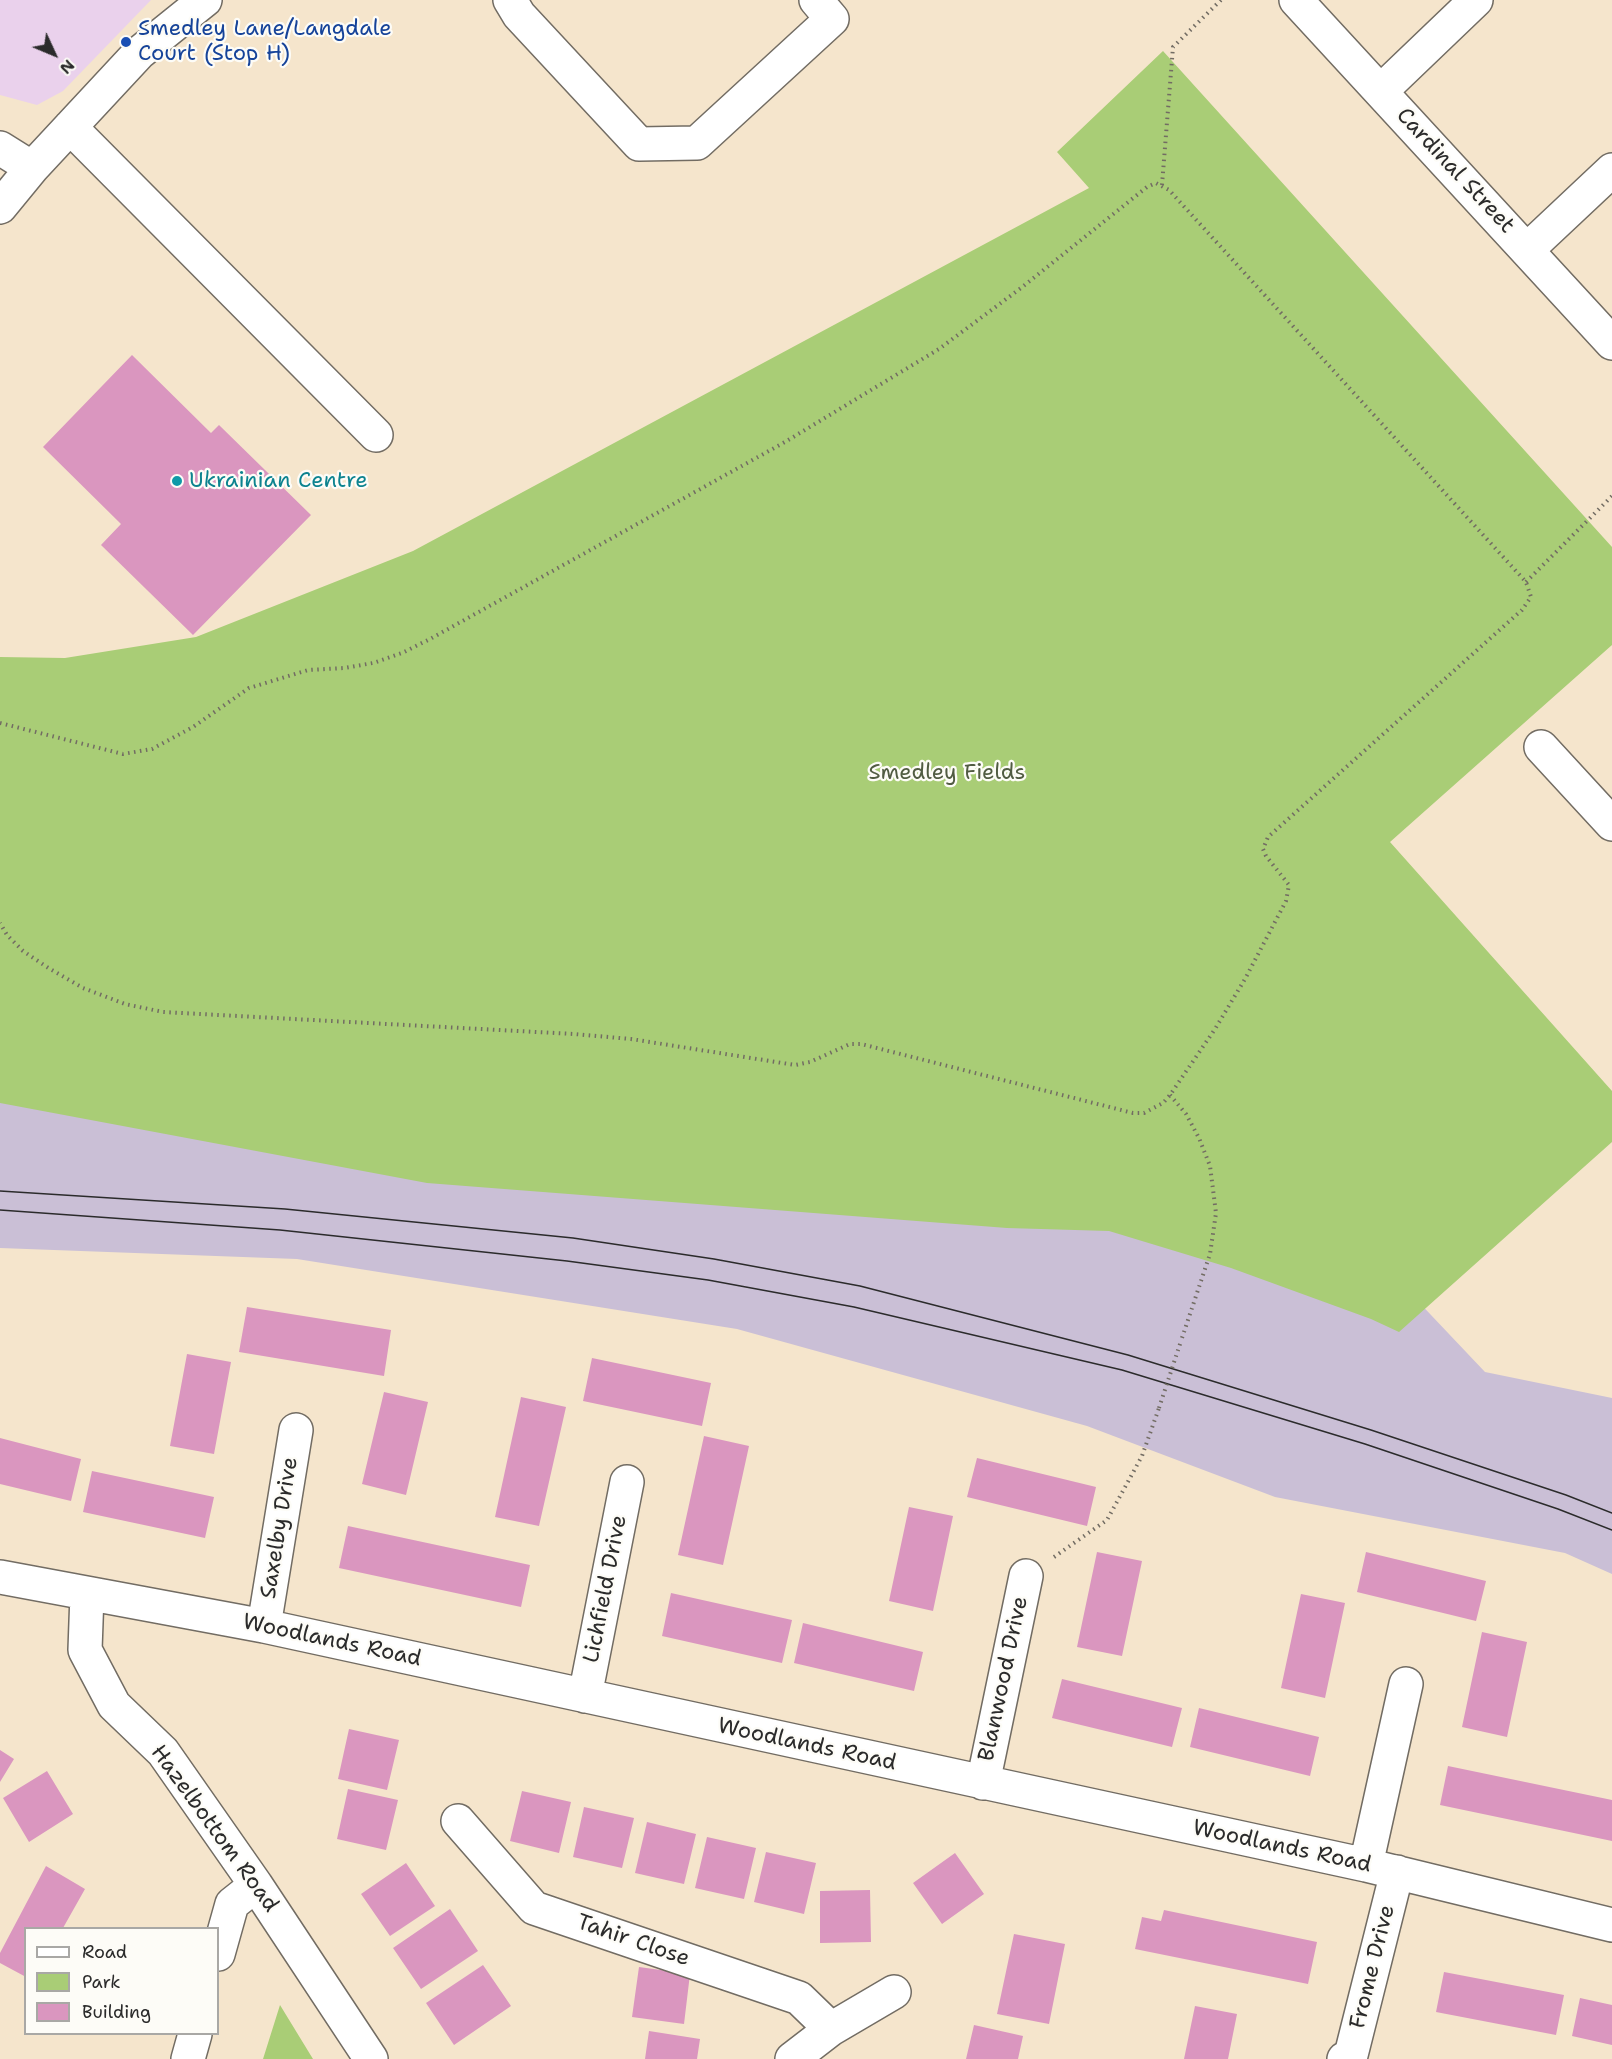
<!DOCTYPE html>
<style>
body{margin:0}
#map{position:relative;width:1612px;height:2059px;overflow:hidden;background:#f5e5cc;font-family:"Shantell Sans",sans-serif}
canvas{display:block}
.legend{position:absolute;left:24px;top:1927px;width:195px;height:108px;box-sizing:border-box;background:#fdfcf7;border:2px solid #a9a8a5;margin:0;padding:8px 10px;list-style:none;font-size:18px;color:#2b2b2b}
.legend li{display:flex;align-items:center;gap:12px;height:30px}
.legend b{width:30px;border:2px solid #a9a8a5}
.north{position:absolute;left:24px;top:24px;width:60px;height:60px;-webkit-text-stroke:4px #fdfcf7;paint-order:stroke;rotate:134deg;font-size:16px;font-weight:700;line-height:24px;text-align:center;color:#2b2b2b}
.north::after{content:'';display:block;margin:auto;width:21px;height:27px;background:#2b2b2b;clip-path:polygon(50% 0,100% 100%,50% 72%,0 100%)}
</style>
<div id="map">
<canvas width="1612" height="2059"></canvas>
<ul class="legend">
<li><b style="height:8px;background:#fff"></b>Road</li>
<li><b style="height:16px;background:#a9cd76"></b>Park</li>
<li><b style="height:16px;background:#da96bf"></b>Building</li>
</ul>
<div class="north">N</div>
</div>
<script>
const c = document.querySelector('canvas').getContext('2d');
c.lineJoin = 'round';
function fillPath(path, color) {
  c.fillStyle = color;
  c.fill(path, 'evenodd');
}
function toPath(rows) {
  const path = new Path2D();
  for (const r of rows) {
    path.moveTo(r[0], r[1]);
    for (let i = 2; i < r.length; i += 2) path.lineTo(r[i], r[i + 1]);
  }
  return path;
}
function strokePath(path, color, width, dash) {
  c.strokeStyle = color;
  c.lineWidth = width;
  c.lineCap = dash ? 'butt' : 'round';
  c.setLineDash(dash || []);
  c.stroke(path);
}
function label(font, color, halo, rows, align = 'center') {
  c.font = font + ' "Shantell Sans",sans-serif';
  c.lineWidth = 4.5;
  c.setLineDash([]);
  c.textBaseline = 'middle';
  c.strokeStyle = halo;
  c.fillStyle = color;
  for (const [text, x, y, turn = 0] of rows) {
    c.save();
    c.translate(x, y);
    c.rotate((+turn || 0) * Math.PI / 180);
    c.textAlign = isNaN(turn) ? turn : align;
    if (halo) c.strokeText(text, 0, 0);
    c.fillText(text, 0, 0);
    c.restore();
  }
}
fillPath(toPath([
 [0,0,151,0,63,91,37,105,0,95]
]), '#ead1ec');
fillPath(toPath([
 [0,1030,1395,1277,1485,1372,1612,1398,1612,1574,1565,1553,1275,1497,1087,1426,737,1329,297,1259,0,1248]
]), '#cabfd6');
fillPath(toPath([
 [1163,51,1612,547,1612,645,1390,842,1612,1091,1612,1142,1399,1332,1371,1319,1231,1268,1109,1231,1007,1228,427,1183,0,1103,0,657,65,658,196,637,413,551,1089,188,1057,152],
 [280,2005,313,2059,263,2059]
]), '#a9cd76');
fillPath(toPath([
 [132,355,211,433,219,425,311,515,193,635,101,545,121,524,43,447],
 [247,1307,391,1330,384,1376,239,1352],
 [187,1354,231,1362,214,1454,170,1446],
 [592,1358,711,1383,702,1426,583,1401],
 [384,1392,428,1402,406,1495,362,1484],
 [521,1397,566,1407,539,1526,495,1517],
 [704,1436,749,1446,723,1565,678,1555],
 [0,1438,81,1459,71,1501,0,1484],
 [977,1458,1096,1487,1087,1526,967,1497],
 [92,1471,214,1497,205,1538,83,1512],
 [909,1507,953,1516,933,1611,889,1601],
 [348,1526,530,1565,521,1607,339,1568],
 [1097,1552,1142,1561,1122,1656,1077,1647],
 [1366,1552,1486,1581,1476,1621,1357,1592],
 [671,1593,792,1620,782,1663,662,1636],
 [1301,1594,1345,1603,1325,1698,1281,1688],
 [803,1623,923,1652,914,1691,794,1663],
 [1482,1632,1527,1642,1507,1737,1462,1727],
 [1062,1679,1182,1708,1172,1747,1052,1718],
 [1199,1708,1319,1737,1310,1776,1190,1747],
 [349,1729,399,1740,387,1790,338,1779],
 [0,1750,14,1759,0,1782],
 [1448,1766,1612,1800,1612,1841,1440,1805],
 [47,1771,73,1814,29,1842,3,1798],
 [348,1789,398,1800,386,1850,337,1839],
 [522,1791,571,1802,559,1853,510,1841],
 [584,1807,634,1818,622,1868,573,1857],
 [647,1822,696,1834,684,1884,635,1873],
 [707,1837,756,1848,744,1899,695,1888],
 [766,1852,816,1863,804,1914,754,1902],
 [955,1853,984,1894,942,1924,913,1883],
 [406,1863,435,1906,390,1936,361,1894],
 [46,1866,85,1889,63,1928,26,1928,26,1977,0,1963,0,1953],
 [870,1890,871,1942,820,1943,820,1891],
 [450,1909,478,1951,421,1989,393,1948],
 [1164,1910,1317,1942,1308,1984,1135,1949,1142,1917,1161,1921],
 [1014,1934,1065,1944,1049,2024,997,2014],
 [483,1965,511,2006,454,2045,426,2003],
 [639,1967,690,1974,684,2024,632,2017],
 [1444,1972,1564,1995,1556,2035,1436,2012],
 [1580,1998,1612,2005,1612,2045,1572,2036],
 [1195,2006,1237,2014,1228,2059,1184,2059],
 [974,2025,1023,2036,1018,2059,966,2059],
 [649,2031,700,2039,697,2059,645,2059]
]), '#da96bf');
const minor = toPath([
 [510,0,519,15,639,144,697,143,832,19,816,0],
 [1296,0,1612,343],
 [1381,91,1476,0],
 [70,127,376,435],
 [0,148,32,168],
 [0,207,32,168,139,53,205,0],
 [1528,249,1612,170],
 [1541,747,1612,824],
 [0,1577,264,1626,1366,1865,1612,1925],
 [87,1594,85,1650,114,1705,163,1752,256,1885,371,2059],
 [264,1626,296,1430],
 [585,1696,627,1482],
 [983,1783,1026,1576],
 [458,1821,534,1908,799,1998,831,2029],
 [1366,1865,1406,1684],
 [218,1954,232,1904,256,1885],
 [188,2059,195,2034],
 [792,2059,831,2029,894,1992],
 [1344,2059,1351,2055,1397,1872]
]);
strokePath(minor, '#726c63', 36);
strokePath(toPath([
 [1162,185,1173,47,1221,0],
 [1526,582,1612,496],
 [0,723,123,754,152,749,193,727,249,688,308,670,344,668,373,663,402,653,430,639,785,442,939,349,1021,288,1147,187,1156,183,1169,190,1526,582,1531,597,1522,610,1268,837,1263,849,1266,856,1289,885,1286,901,1245,979,1215,1029,1170,1095,1163,1103,1144,1113,1133,1113,861,1044,850,1044,810,1062,795,1065,631,1039,574,1034,163,1012,125,1004,83,988,50,969,23,951,7,935,0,923],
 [1170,1095,1186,1114,1199,1138,1210,1166,1216,1213,1210,1254,1181,1341],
 [1054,1557,1107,1520,1142,1456,1159,1408]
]), '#726c63', 4, [1.5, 4.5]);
strokePath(minor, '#fff', 33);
strokePath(toPath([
 [0,1191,285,1209,573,1238,714,1259,860,1286,1128,1355,1371,1430,1566,1495,1612,1513],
 [0,1210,280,1230,567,1261,708,1280,854,1307,1122,1370,1365,1444,1558,1509,1612,1530]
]), '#2b2b2b', 1.5);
strokePath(toPath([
 [1159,1408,1181,1341]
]), '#726c63', 4, [1.5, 4.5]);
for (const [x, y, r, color] of [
 [126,42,6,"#1a4fb4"],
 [177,481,6,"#0f9aa8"]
]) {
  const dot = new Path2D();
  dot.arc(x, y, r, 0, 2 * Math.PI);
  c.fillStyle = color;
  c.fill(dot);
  strokePath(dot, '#fdfcf7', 2);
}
label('22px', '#164399', '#fdfcf7', [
 ["Smedley Lane/Langdale",138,29],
 ["Court (Stop H)",138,54]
], 'left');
label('22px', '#2b2b2b', '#fdfcf7', [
 ["Cardinal Street",1455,171,47],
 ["Saxelby Drive",280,1528,-81],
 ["Lichfield Drive",606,1589,-79],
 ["Woodlands Road",332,1641,12],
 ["Blanwood Drive",1004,1679,-78],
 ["Woodlands Road",807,1745,12],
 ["Hazelbottom Road",214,1829,54],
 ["Woodlands Road",1282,1847,12],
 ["Tahir Close",633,1941,19],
 ["Frome Drive",1373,1967,-76]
]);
label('22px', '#0d838f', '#fdfcf7', [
 ["Ukrainian Centre",189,481]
], 'left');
label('22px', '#515c42', '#fdfcf7', [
 ["Smedley Fields",947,773]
]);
</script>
